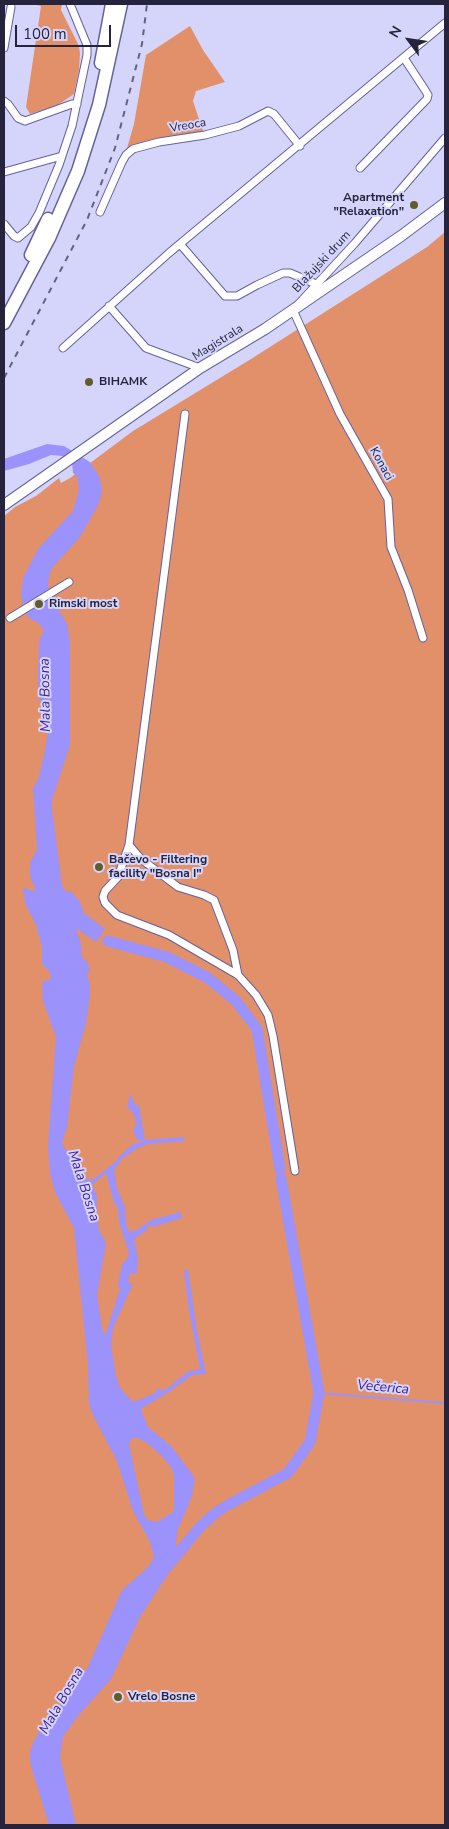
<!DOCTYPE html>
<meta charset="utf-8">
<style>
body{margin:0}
#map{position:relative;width:449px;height:1829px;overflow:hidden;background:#d5d5fc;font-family:"Nunito Sans",sans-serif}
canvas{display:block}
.frame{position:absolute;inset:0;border:5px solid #25243c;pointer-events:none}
.north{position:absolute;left:384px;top:15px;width:50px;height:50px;-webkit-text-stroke:4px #d5d5fc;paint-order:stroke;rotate:301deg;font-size:14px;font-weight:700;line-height:20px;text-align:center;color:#25243c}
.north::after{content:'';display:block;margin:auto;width:18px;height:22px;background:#25243c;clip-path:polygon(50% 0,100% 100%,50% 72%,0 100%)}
.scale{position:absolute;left:15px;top:25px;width:96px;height:22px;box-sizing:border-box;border:2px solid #25243c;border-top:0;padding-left:6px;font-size:15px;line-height:18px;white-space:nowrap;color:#25243c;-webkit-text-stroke:4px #d5d5fc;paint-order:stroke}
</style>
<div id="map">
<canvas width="449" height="1829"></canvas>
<div class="frame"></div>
<div class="north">N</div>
<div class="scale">100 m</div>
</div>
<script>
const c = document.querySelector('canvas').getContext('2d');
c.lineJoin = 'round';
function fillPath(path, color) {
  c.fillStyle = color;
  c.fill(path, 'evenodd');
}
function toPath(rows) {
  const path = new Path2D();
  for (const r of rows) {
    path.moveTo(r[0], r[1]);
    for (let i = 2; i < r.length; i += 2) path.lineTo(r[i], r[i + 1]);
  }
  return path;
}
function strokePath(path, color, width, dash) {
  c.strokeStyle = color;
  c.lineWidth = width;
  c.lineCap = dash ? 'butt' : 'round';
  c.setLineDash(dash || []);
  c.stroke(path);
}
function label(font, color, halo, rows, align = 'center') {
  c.font = font + ' "Nunito Sans",sans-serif';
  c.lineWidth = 4;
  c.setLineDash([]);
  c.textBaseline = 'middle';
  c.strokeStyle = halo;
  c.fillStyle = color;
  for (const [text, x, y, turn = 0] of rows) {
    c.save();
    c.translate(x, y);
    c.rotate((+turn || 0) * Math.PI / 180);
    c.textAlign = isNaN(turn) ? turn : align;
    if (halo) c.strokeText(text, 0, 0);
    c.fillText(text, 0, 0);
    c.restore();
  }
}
fillPath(toPath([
 [32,4,62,4,61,10,79,46,80,54,79,70,74,94,58,105,30,114,26,107,41,6],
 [190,26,203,50,225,82,196,91,193,101,204,134,125,155,134,124,146,55],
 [445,232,445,1825,4,1825,4,516,15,507,36,496,59,478,61,483,70,478,133,431,251,359,427,247]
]), '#e29069');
fillPath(toPath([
 [47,444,64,446,90,462,100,478,102,491,98,505,80,537,53,567,50,572,48,585,50,594,67,624,70,642,70,745,52,800,52,809,62,885,65,891,73,892,73,895,79,900,84,913,105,929,96,942,76,928,81,944,82,958,87,961,90,971,87,974,90,985,90,994,86,1023,74,1067,67,1127,62,1143,70,1157,79,1165,87,1179,92,1180,113,1164,126,1150,133,1144,141,1142,143,1140,137,1140,133,1130,137,1122,135,1121,135,1116,127,1106,131,1094,135,1105,139,1105,145,1140,184,1137,185,1141,148,1144,136,1149,123,1158,114,1170,117,1188,125,1207,126,1223,129,1233,131,1230,135,1231,151,1220,181,1212,182,1218,153,1227,148,1225,147,1230,134,1239,138,1257,137,1274,130,1273,128,1282,133,1284,113,1328,111,1345,116,1376,120,1388,132,1401,137,1401,155,1393,157,1389,160,1388,161,1391,168,1388,187,1372,200,1369,189,1310,184,1271,188,1269,197,1331,206,1374,192,1375,169,1392,142,1408,141,1410,148,1427,171,1446,195,1478,192,1496,177,1532,175,1561,172,1568,140,1617,111,1679,77,1717,63,1737,60,1757,76,1825,49,1825,33,1773,30,1762,30,1752,34,1741,45,1722,72,1692,88,1667,122,1590,145,1570,151,1563,154,1556,149,1540,133,1511,117,1461,94,1417,89,1404,88,1365,74,1228,55,1192,50,1173,48,1146,56,1037,43,1001,42,982,51,979,50,972,42,964,42,947,36,925,25,903,23,888,36,891,30,876,30,863,37,849,33,788,38,780,44,755,49,727,39,698,38,678,39,642,44,629,37,622,29,618,23,607,21,594,23,578,38,549,73,511,79,489,77,476,73,473,72,462,62,456,51,455,29,464,4,471,4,459],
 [106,1173,114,1202,118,1209,119,1222,129,1253,126,1261,122,1264,118,1285,120,1289,105,1336,102,1328,97,1295,106,1243,99,1230,97,1214,97,1196,92,1185],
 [136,1437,147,1443,161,1455,171,1467,174,1475,174,1510,170,1514,157,1522,148,1520,144,1514,129,1444,131,1440]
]), '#9b92fb');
strokePath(toPath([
 [319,1393,445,1403]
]), '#9b92fb', 2);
strokePath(toPath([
 [108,941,167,957,208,978,236,1001,257,1029,280,1169],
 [228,1505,288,1473,310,1442,319,1393,281,1178],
 [167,1567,199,1528,214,1514,223,1508]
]), '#9b92fb', 11);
const street = toPath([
 [4,48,11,7],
 [4,101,8,104,18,118,25,121,72,104,77,104],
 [360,168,427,99,428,95,425,90,404,58],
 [4,172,62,156],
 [100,212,122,162,126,155,133,149,159,142,205,135,239,126,268,111,274,114,300,146],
 [4,224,14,236,18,238,31,227,39,213,59,165,72,126,87,55,87,45,70,4],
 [180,244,225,296,237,296,257,285,283,273,290,273,316,284],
 [109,306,146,348,200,368],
 [63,348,169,253,445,23],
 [185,414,129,845,118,877,105,891,103,897,105,903,117,915,169,935,238,975,256,995,268,1015,273,1036,295,1171],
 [10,618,69,582],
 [423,638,408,590,391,547,388,499,340,414,293,310,355,243,445,138],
 [129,845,141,859,178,887,204,895,214,900,233,950,238,975]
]);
const secondary = toPath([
 [4,505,200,368,265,329,401,236,445,203]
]);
const highway = toPath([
 [101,63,112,4],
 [31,255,48,219],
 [4,323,49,238,78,171,99,105,121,4]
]);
strokePath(street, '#65619b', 9);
strokePath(secondary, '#65619b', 12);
strokePath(highway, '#65619b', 15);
strokePath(street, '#fff', 7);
strokePath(secondary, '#fff', 10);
strokePath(highway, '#fff', 12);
strokePath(toPath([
 [4,378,87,220,115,148,142,44,147,4]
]), '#63627f', 2, [6, 6]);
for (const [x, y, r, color] of [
 [414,205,5,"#605d29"],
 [89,382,5,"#605d29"],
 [39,604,5,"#605d29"],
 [99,867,5,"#605d29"],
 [118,1697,5,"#605d29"]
]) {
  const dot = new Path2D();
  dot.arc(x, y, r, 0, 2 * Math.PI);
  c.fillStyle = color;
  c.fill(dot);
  strokePath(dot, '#d5d5fc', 2);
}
label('12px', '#25243c', '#d5d5fc', [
 ["Vreoca",188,126,-10],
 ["Blažujski drum",322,262,-47],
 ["Magistrala",218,343,-32],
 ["Konaci",381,464,61]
]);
label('bold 12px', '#25243c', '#d5d5fc', [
 ["Apartment",404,198,"right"],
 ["\"Relaxation\"",404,212,"right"],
 ["BIHAMK",99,382],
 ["Rimski most",49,604],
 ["Bačevo - Filtering",109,860],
 ["facility \"Bosna I\"",109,874],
 ["Vrelo Bosne",128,1697]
], 'left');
label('italic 14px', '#402099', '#d5d5fc', [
 ["Mala Bosna",46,695,-91],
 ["Mala Bosna",83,1186,72],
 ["Večerica",383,1388,5],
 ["Mala Bosna",62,1701,-60]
]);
</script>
